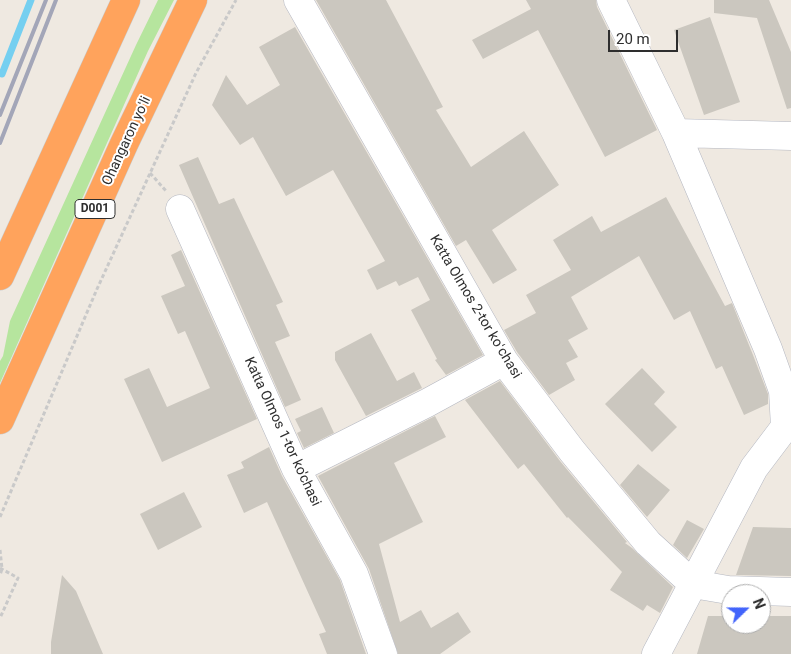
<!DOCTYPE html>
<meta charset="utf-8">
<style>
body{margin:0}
#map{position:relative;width:791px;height:654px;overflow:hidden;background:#efe9e1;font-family:Roboto,sans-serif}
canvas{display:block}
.north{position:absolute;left:721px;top:584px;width:50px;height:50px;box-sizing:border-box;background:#fff;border:1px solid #ababab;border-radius:50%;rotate:68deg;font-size:14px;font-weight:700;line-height:20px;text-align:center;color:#2e2e2e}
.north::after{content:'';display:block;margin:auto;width:18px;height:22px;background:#4264fb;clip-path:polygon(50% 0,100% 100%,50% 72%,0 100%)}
.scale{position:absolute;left:608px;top:30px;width:70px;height:22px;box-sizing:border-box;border:2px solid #2e2e2e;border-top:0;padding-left:6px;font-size:15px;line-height:18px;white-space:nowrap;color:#2e2e2e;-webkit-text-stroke:4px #fff;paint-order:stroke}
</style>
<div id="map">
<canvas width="791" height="654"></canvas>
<div class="north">N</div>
<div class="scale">20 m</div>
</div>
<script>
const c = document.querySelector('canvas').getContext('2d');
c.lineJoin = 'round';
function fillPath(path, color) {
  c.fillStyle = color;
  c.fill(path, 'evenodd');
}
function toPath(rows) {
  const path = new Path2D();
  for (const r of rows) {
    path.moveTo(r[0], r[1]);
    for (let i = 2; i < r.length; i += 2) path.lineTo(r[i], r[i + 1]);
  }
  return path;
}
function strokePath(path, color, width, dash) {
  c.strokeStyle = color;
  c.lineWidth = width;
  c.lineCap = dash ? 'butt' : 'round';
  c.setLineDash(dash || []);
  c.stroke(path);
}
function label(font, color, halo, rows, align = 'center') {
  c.font = font + ' Roboto,sans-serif';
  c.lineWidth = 4;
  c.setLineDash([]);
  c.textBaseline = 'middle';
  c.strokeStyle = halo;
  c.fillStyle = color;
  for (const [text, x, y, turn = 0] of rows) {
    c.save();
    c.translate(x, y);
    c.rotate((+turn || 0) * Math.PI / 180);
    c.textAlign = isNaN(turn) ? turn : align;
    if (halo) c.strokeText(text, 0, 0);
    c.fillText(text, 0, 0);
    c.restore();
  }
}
fillPath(toPath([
 [158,0,174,0,148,51,0,383,0,361,3,356,10,321,136,45]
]), '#b6e59e');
strokePath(toPath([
 [2,74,31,0]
]), '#75cff0', 7);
fillPath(toPath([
 [316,0,386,0,443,107,436,110,471,167,524,131,559,185,492,230,517,270,493,284,466,240,456,246],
 [526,0,596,0,597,7,657,130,605,157,538,30,483,59,472,40,531,9],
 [714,0,769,0,791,52,791,108,787,109,757,18,714,13],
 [710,17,740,102,704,115,674,30],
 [295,27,483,355,446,375,435,360,437,359,411,310,430,300,418,277,399,286,396,281,377,290,367,270,385,261,333,170,286,196,253,137,240,145,212,105,226,75,247,105,280,85,259,47],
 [198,157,219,204,234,198,283,302,276,305,290,336,275,342,301,400,285,407,179,165],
 [666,197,725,306,732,303,753,355,768,394,768,404,744,415,722,366,716,369,690,311,674,320,639,256,571,297,588,329,568,340,578,357,566,363,575,380,549,395,517,352,504,330,536,313,526,295,571,270,553,240,592,216,601,232],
 [181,250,257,419,162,462,124,379,149,368,167,407,210,388,185,331,178,334,161,296,185,286,171,255],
 [371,333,397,381,414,372,422,388,366,416,335,360,335,352],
 [642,368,665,392,654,404,677,427,652,452,605,404],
 [500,381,560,461,627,542,625,543,632,548,673,587,660,613,647,605,643,611,610,590,622,572,568,517,567,518,524,464,518,469,465,400],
 [322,407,334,433,304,448,297,433,301,431,295,419],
 [435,416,446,437,394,463,423,522,379,544,400,622,421,610,431,628,458,612,471,632,440,654,398,654,369,569,318,476],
 [269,447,282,476,340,580,366,654,327,654,319,634,326,632,267,502,244,513,227,475,244,468,241,462],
 [638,464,670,490,647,517,620,485],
 [184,492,202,527,158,550,140,514],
 [687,520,704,529,687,558,673,545],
 [753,527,791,528,791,576,736,575],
 [62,575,76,591,103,654,51,654,51,642],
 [708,616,731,616,731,624,761,624,761,616,791,616,791,654,697,654]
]), '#cbc7bf');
const minor = toPath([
 [298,0,504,361,572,451,648,543,693,584,728,590,791,592],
 [611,0,676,133,768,349,783,391,785,427,754,468,656,654],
 [676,133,791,136],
 [180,209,296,469,354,574,383,654],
 [296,469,427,403,504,361]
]);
const highway = toPath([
 [0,276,126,0],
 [0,420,124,144,193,0]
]);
strokePath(minor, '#b4b7c1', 29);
strokePath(highway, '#c9c9c9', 29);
strokePath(toPath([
 [150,173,166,191],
 [0,517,97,289,196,73,236,0],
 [0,550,2,569,0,575],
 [0,568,18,578,0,618]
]), '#c9c9c9', 3, [4, 2.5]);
strokePath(minor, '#fff', 28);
strokePath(highway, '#ffa35c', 28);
strokePath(toPath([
 [0,115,46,0],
 [0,143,56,0]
]), '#a3a6b8', 4);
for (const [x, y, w] of [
 [95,209,40]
]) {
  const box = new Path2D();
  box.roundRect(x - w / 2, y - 9.5, w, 19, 4);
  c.fillStyle = '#fff';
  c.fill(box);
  strokePath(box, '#2e2e2e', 1);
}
label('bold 12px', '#2e2e2e', null, [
 ["D001",95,209]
]);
label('14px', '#2e2e2e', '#fff', [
 ["Ohangaron yoʻli",127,141,-65],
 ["Katta Olmos 2-tor koʻchasi",475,307,59],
 ["Katta Olmos 1-tor ko'chasi",282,432,65]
]);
</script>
